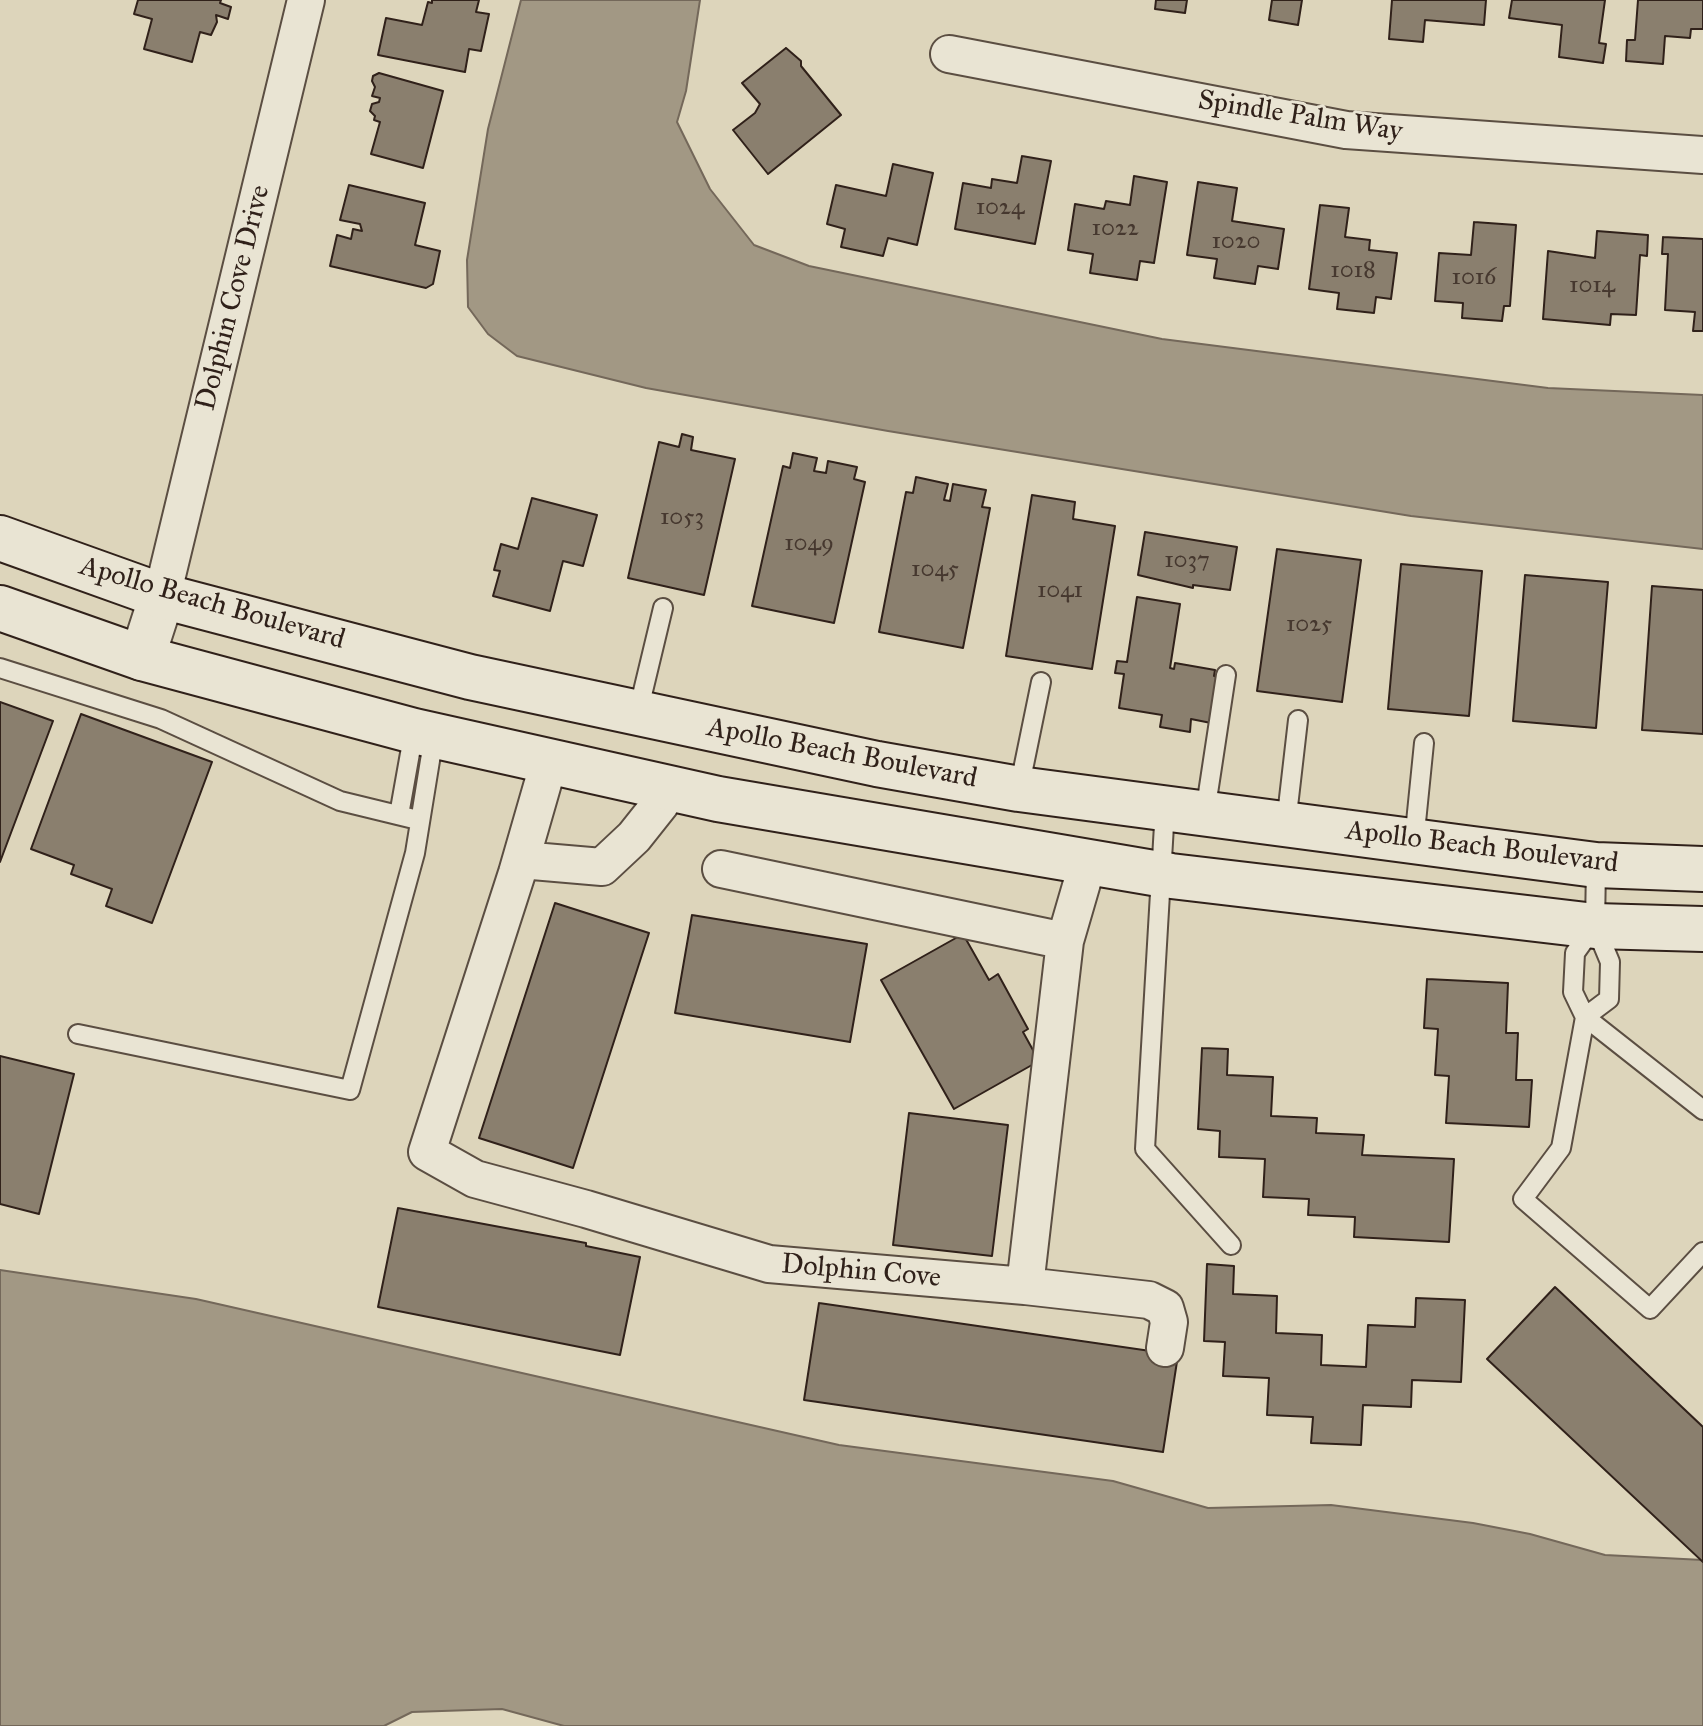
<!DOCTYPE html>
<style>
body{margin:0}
canvas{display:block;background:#ddd5bb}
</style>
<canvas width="1703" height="1726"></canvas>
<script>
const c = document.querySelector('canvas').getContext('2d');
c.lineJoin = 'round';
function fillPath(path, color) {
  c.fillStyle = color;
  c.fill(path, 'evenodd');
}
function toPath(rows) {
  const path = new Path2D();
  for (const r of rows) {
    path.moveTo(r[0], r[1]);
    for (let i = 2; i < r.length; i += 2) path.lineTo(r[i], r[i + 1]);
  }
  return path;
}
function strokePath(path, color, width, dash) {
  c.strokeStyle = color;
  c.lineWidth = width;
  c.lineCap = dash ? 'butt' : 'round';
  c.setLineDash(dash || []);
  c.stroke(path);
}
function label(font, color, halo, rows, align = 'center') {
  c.font = font + ' "IM FELL Great Primer",serif';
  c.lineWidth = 6;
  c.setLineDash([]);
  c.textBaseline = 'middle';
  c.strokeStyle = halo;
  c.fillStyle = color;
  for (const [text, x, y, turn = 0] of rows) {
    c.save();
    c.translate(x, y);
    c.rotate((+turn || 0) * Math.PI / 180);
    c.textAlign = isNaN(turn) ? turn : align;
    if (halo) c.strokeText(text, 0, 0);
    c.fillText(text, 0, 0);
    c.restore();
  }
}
const water = toPath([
 [521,0,700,0,686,91,677,122,710,189,754,245,809,266,1162,339,1548,388,1703,395,1703,549,1411,516,888,431,646,388,517,356,488,334,468,307,467,260,488,129,521,0],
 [0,1270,196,1299,839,1445,1113,1481,1208,1508,1331,1505,1473,1523,1530,1534,1605,1555,1703,1560,1703,1726,564,1726,502,1709,412,1712,384,1726,0,1726,0,1270]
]);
fillPath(water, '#a29884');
strokePath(water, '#74685a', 2);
const building = toPath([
 [138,0,221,0,220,3,231,7,228,19,216,15,217,22,211,35,200,32,192,62,144,49,152,19,134,14,138,0],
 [432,0,479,0,476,12,489,14,481,51,469,49,465,72,378,55,386,18,422,25,428,2,432,3,432,0],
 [1156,0,1187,0,1185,13,1155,9,1156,0],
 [1272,0,1302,0,1298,25,1269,20,1272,0],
 [1392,0,1486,0,1484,25,1425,20,1423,42,1389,39,1392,0],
 [1512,0,1605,0,1599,43,1606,44,1603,63,1559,57,1562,25,1509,18,1512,0],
 [1638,0,1703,0,1703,29,1691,29,1690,38,1665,36,1663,64,1626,61,1627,40,1635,40,1638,0],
 [786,48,801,61,801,66,841,115,768,174,733,130,755,113,760,104,742,83,786,48],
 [379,73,443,91,423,168,371,154,380,122,374,120,375,116,370,111,372,104,379,102,380,98,372,96,375,87,372,81,373,76,379,73],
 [1022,156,1051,161,1035,244,955,229,963,183,991,188,992,179,1017,183,1022,156],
 [893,164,933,173,917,245,888,238,883,256,841,247,845,229,827,224,836,185,886,196,893,164],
 [1134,176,1167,182,1154,263,1140,261,1137,280,1090,273,1093,254,1068,250,1075,204,1104,209,1106,201,1130,205,1134,176],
 [1198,182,1237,188,1232,221,1284,229,1278,269,1258,266,1255,284,1214,278,1217,259,1187,255,1198,182],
 [349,185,425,203,415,245,440,251,433,284,426,288,330,266,337,235,351,239,353,229,362,231,360,224,340,220,349,185],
 [1320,205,1349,208,1345,237,1370,240,1369,250,1397,253,1391,299,1376,297,1374,313,1337,309,1339,293,1309,289,1320,205],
 [1474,222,1516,225,1510,306,1504,306,1502,321,1462,318,1463,303,1435,301,1439,253,1471,255,1474,222],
 [1597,231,1648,235,1647,256,1640,255,1636,315,1611,314,1610,325,1543,319,1548,251,1595,258,1597,231],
 [1663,237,1703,239,1703,331,1693,331,1695,312,1665,310,1668,254,1662,254,1663,237],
 [682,434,693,437,691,450,735,459,704,595,628,578,659,442,679,447,682,434],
 [793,453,817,458,814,471,826,473,828,461,857,467,854,479,865,482,834,623,752,606,783,466,790,468,793,453],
 [916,477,948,484,944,500,950,501,953,484,986,490,982,507,990,508,963,648,879,632,906,492,913,493,916,477],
 [1032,495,1075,502,1073,519,1115,526,1092,669,1006,656,1032,495],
 [532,498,597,515,583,566,563,561,550,611,493,596,500,571,494,570,501,544,518,549,532,498],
 [1145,532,1237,547,1230,590,1193,585,1193,588,1138,575,1145,532],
 [1277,549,1361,560,1342,702,1257,691,1277,549],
 [1401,564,1482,571,1469,716,1388,709,1401,564],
 [1525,575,1608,582,1596,728,1513,721,1525,575],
 [1652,586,1703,590,1703,734,1642,730,1652,586],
 [1137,597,1180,604,1170,668,1174,669,1175,663,1215,670,1214,676,1219,677,1211,723,1191,719,1190,732,1160,727,1162,715,1119,708,1124,674,1115,673,1117,661,1127,662,1137,597],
 [0,702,53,721,0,862,0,702],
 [81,714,212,762,152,923,106,906,112,889,71,874,74,865,31,849,81,714],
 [555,903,649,933,573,1168,479,1138,555,903],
 [692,915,867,944,850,1042,675,1013,692,915],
 [963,934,989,980,998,974,1028,1029,1023,1032,1039,1061,954,1109,881,980,963,934],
 [1427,979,1508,983,1506,1033,1518,1033,1516,1080,1532,1080,1529,1127,1446,1123,1449,1076,1435,1075,1438,1029,1424,1028,1427,979],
 [1202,1048,1228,1049,1227,1075,1273,1077,1271,1116,1317,1118,1316,1133,1364,1135,1362,1155,1454,1159,1449,1242,1354,1237,1355,1217,1308,1215,1309,1199,1263,1197,1265,1159,1219,1157,1220,1131,1198,1129,1202,1048],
 [0,1056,74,1074,39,1214,0,1204,0,1056],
 [909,1113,1008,1125,992,1256,893,1245,909,1113],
 [398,1208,586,1243,586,1246,640,1257,620,1355,378,1307,398,1208],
 [1207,1264,1234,1266,1233,1294,1277,1296,1276,1333,1322,1335,1321,1365,1366,1367,1368,1325,1415,1327,1416,1298,1465,1300,1461,1382,1412,1380,1411,1407,1363,1405,1361,1445,1311,1443,1313,1417,1267,1415,1269,1378,1223,1376,1225,1342,1204,1341,1207,1264],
 [1555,1287,1703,1427,1703,1562,1487,1359,1555,1287],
 [819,1303,1178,1355,1163,1452,804,1400,819,1303]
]);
fillPath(building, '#8a7f6e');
strokePath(building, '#30211a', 2);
const service = toPath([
 [0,668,161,719,340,801,418,820],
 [638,712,663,608],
 [1019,789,1041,682],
 [1165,808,1145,1149,1231,1245],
 [1205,813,1226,675],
 [399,815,414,731],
 [1286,824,1298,720],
 [1414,842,1424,743],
 [1596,866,1595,926,1610,962,1609,999,1585,1017,1561,1148,1523,1199,1650,1309,1703,1252],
 [1593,928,1575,953,1573,992,1585,1017,1703,1110],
 [78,1034,350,1090,415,853,434,736]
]);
const minor = toPath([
 [949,54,1346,130,1703,155],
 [162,596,306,0],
 [549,762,517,873,427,1152,475,1179,586,1209,769,1264,1025,1286,1065,941,721,869],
 [521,860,602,867,634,837,661,803,663,787],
 [1065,941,1088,862],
 [1025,1286,1149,1300,1165,1308,1169,1322,1165,1348]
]);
const tertiary = toPath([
 [142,658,162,596]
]);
const secondary = toPath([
 [0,538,162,596,470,677,877,764,1019,789,1465,848,1596,865,1703,869],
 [0,608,142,658,414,731,718,799,1171,876,1595,926,1703,929]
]);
strokePath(service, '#5b4e42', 22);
strokePath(minor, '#5b4e42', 40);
strokePath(tertiary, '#5b4e42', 48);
strokePath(secondary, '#30211a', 48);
strokePath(service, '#e9e4d3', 18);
strokePath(minor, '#e9e4d3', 36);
strokePath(tertiary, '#e9e4d3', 44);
strokePath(secondary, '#e9e4d3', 44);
label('24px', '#46382f', null, [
 ["1024",1000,208],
 ["1022",1115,229],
 ["1020",1236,242],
 ["1018",1353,271],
 ["1016",1474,278],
 ["1014",1592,286],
 ["1053",682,518],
 ["1049",809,544],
 ["1037",1187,561],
 ["1045",935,570],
 ["1041",1060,591],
 ["1025",1309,625]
]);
label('28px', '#30211a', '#e9e4d3', [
 ["Spindle Palm Way",1300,117,9],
 ["Dolphin Cove Drive",234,298,-76],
 ["Apollo Beach Boulevard",212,604,16],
 ["Apollo Beach Boulevard",842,754,11],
 ["Apollo Beach Boulevard",1482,848,7],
 ["Dolphin Cove",861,1272,5]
]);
</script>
